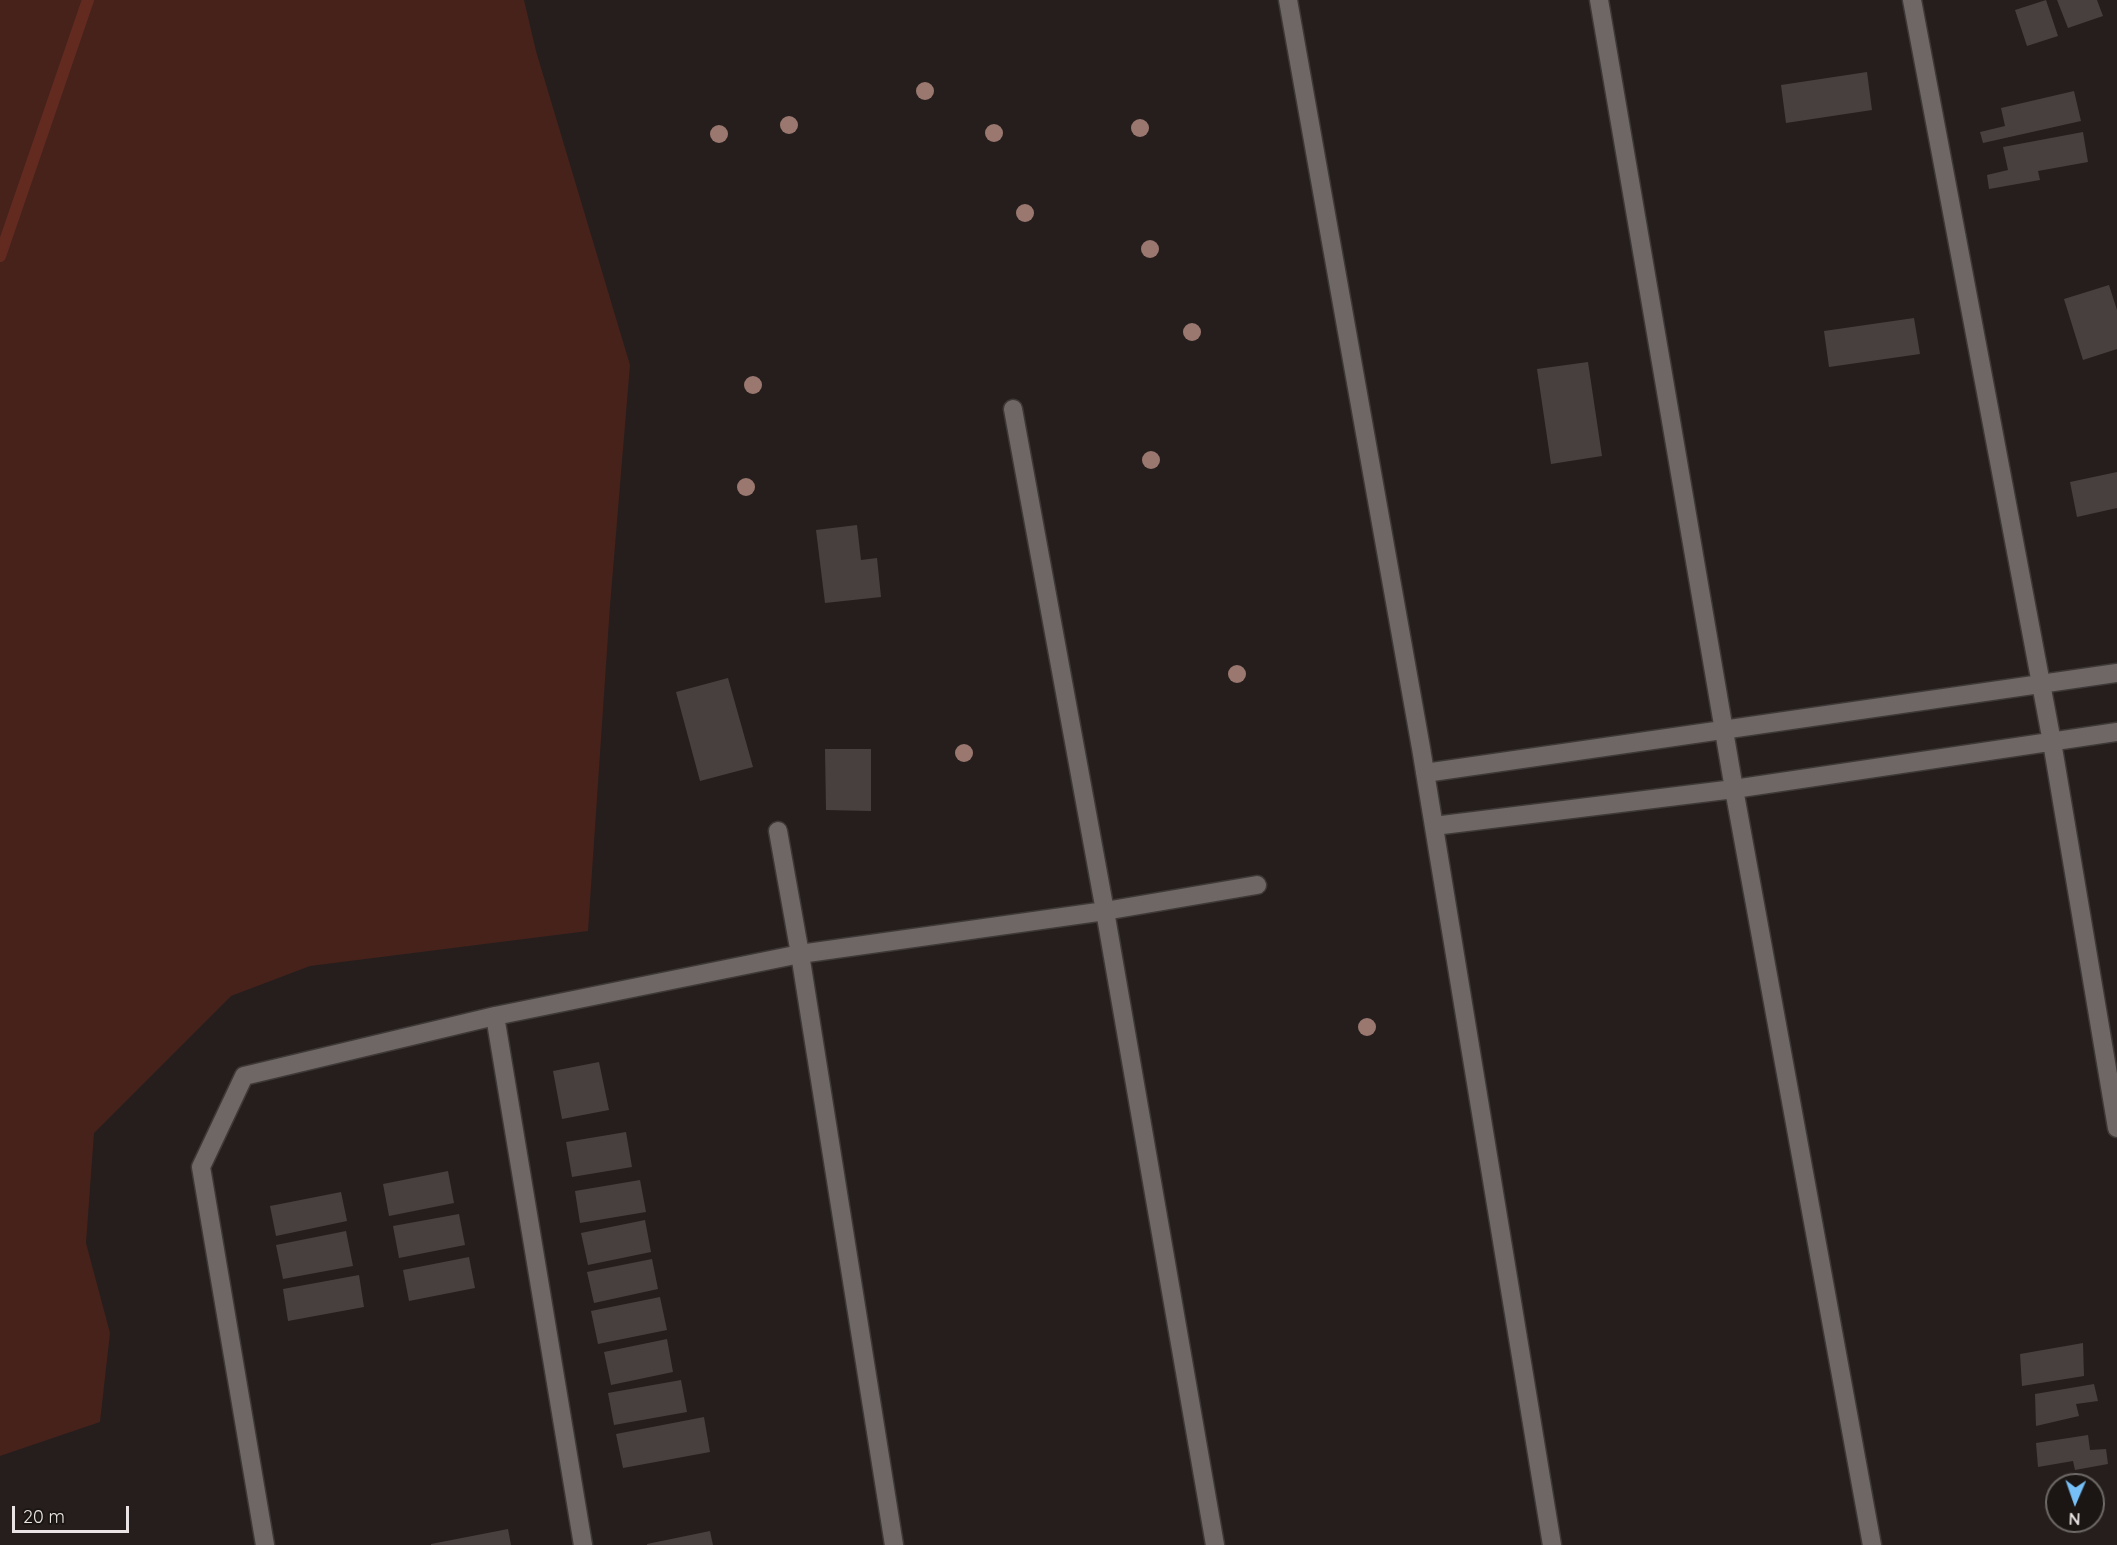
<!DOCTYPE html>
<style>
body{margin:0}
#map{position:relative;width:2117px;height:1545px;overflow:hidden;background:#251e1d;font-family:Quicksand,sans-serif}
canvas{display:block}
.north{position:absolute;left:2045px;top:1473px;width:60px;height:60px;box-sizing:border-box;background:#1b1514;border:2px solid #6e6867;border-radius:50%;rotate:182deg;font-size:16px;font-weight:700;line-height:24px;text-align:center;color:#eae5e4}
.north::after{content:'';display:block;margin:auto;width:21px;height:27px;background:#76c0f7;clip-path:polygon(50% 0,100% 100%,50% 72%,0 100%)}
.scale{position:absolute;left:12px;top:1506px;width:117px;height:27px;box-sizing:border-box;border:3px solid #eae5e4;border-top:0;padding-left:8px;font-size:18px;line-height:21px;white-space:nowrap;color:#eae5e4;-webkit-text-stroke:4px #1b1514;paint-order:stroke}
</style>
<div id="map">
<canvas width="2117" height="1545"></canvas>
<div class="north">N</div>
<div class="scale">20 m</div>
</div>
<script>
const c = document.querySelector('canvas').getContext('2d');
c.lineJoin = 'round';
function fillPath(path, color) {
  c.fillStyle = color;
  c.fill(path, 'evenodd');
}
function toPath(rows) {
  const path = new Path2D();
  for (const r of rows) {
    path.moveTo(r[0], r[1]);
    for (let i = 2; i < r.length; i += 2) path.lineTo(r[i], r[i + 1]);
  }
  return path;
}
function strokePath(path, color, width, dash) {
  c.strokeStyle = color;
  c.lineWidth = width;
  c.lineCap = dash ? 'butt' : 'round';
  c.setLineDash(dash || []);
  c.stroke(path);
}
fillPath(toPath([
 [0,0,524,0,536,51,630,365,610,606,588,931,310,966,231,996,94,1133,86,1243,110,1333,100,1422,0,1456]
]), '#46221b');
strokePath(toPath([
 [0,256,88,0]
]), '#632b20', 12);
fillPath(toPath([
 [2046,0,2058,36,2027,46,2015,10],
 [2057,0,2097,0,2103,16,2068,28],
 [1867,72,1872,110,1786,123,1781,85],
 [2074,91,2081,121,1983,143,1980,132,2005,126,2001,108],
 [2083,132,2088,162,2038,171,2040,180,1989,189,1987,175,2008,170,2003,147],
 [2109,285,2117,310,2117,349,2083,360,2064,299],
 [1914,318,1920,354,1829,367,1824,331],
 [1588,362,1602,456,1551,464,1537,369],
 [2117,472,2117,508,2077,517,2070,482],
 [857,525,861,560,877,558,881,597,825,603,816,530],
 [728,678,753,767,700,781,676,692],
 [825,749,871,749,871,811,826,810],
 [599,1062,609,1110,562,1119,553,1071],
 [626,1132,632,1167,572,1177,566,1142],
 [448,1171,454,1203,389,1216,383,1184],
 [640,1180,646,1212,580,1223,575,1191],
 [341,1192,347,1221,276,1236,270,1206],
 [459,1214,465,1245,399,1258,393,1226],
 [645,1220,651,1252,588,1265,581,1233],
 [346,1231,353,1266,283,1279,276,1245],
 [469,1257,475,1288,409,1301,403,1270],
 [652,1259,658,1289,594,1303,587,1272],
 [359,1275,364,1307,288,1321,283,1289],
 [660,1297,667,1330,598,1344,591,1311],
 [667,1339,673,1372,611,1385,604,1352],
 [2083,1343,2084,1376,2022,1386,2020,1354],
 [681,1380,687,1412,614,1425,608,1393],
 [2094,1384,2098,1401,2076,1404,2079,1416,2036,1426,2035,1394],
 [704,1417,710,1452,623,1468,616,1434],
 [2088,1435,2090,1450,2106,1449,2108,1464,2075,1470,2073,1461,2038,1467,2036,1443],
 [508,1529,511,1545,431,1545,431,1544],
 [710,1531,713,1545,647,1545,647,1544]
]), '#47403e');
const minor = toPath([
 [1288,0,1421,748,1552,1545],
 [1599,0,1734,789,1872,1545],
 [1912,0,2052,742,2117,1128],
 [1013,409,1105,911,1215,1545],
 [1425,773,2117,673],
 [1434,826,1734,789,2117,732],
 [778,831,800,954,894,1545],
 [495,1016,583,1545],
 [265,1545,201,1167,244,1076,495,1016,800,954,1105,911,1257,885]
]);
strokePath(minor, '#3e3938', 21);
strokePath(minor, '#6f6765', 18);
c.fillStyle = '#9a7870';
for (const [x, y] of [
 [925,91],
 [789,125],
 [1140,128],
 [994,133],
 [719,134],
 [1025,213],
 [1150,249],
 [1192,332],
 [753,385],
 [1151,460],
 [746,487],
 [1237,674],
 [964,753],
 [1367,1027]
]) {
  c.beginPath();
  c.arc(x, y, 9, 0, 2 * Math.PI);
  c.fill();
}
</script>
